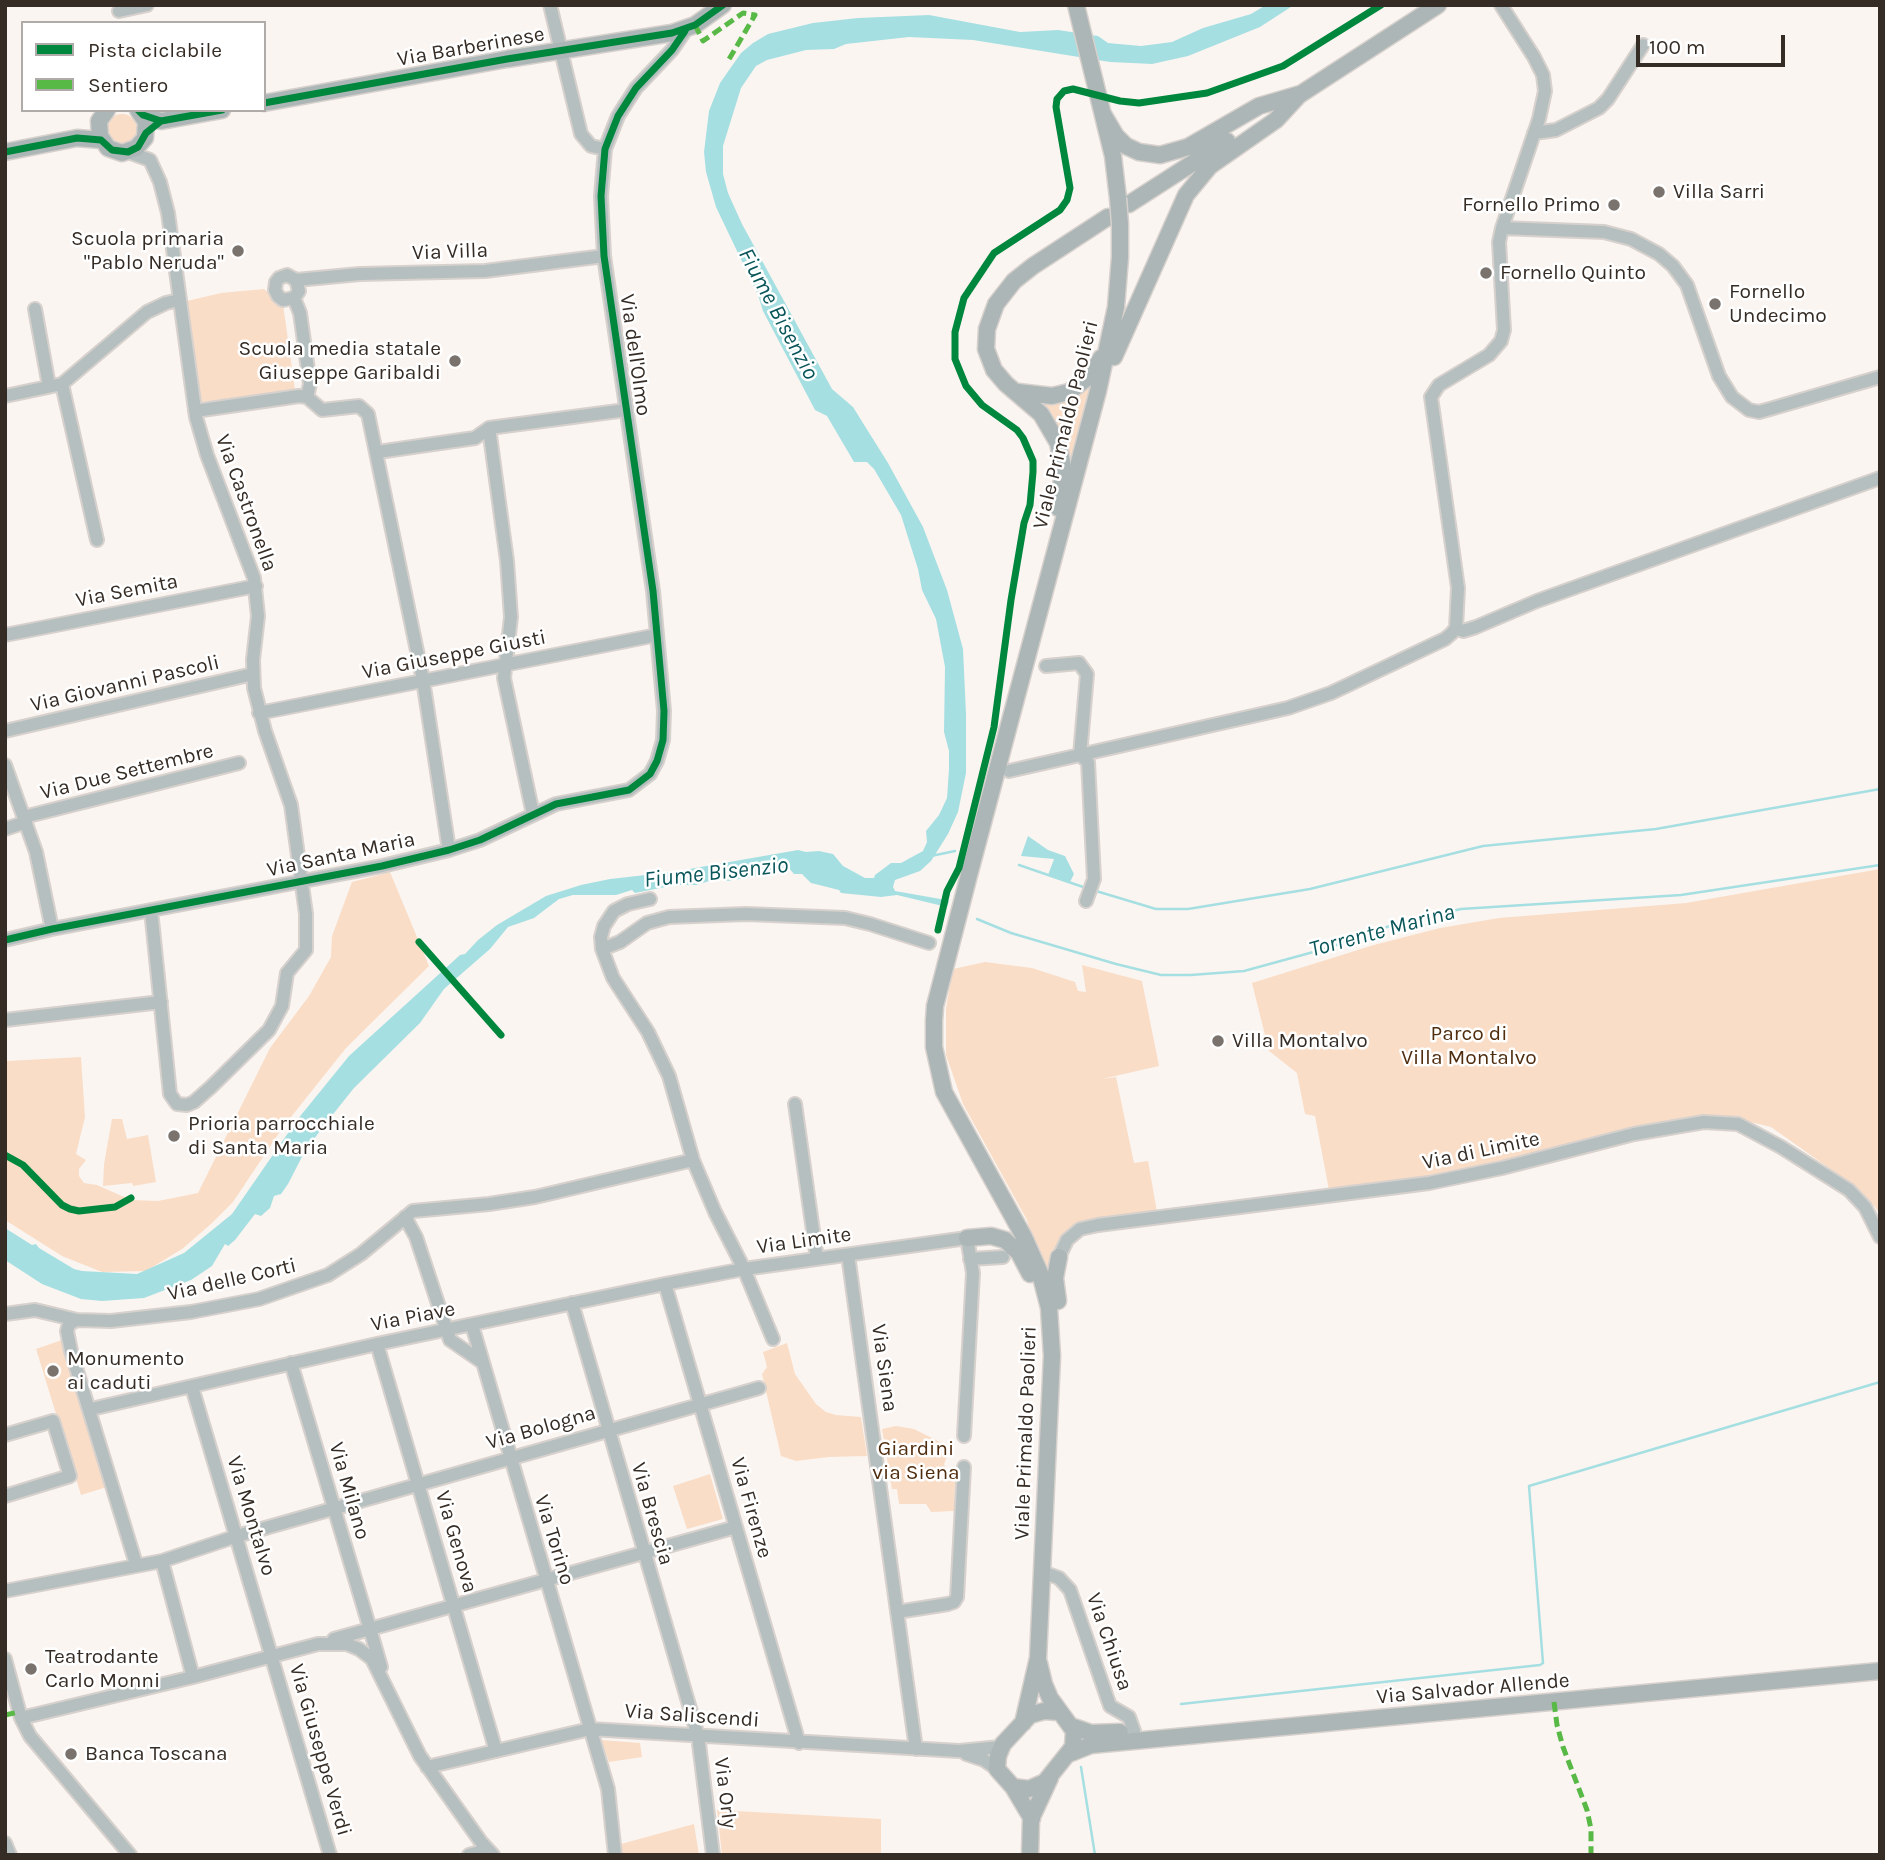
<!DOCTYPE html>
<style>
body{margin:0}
#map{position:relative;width:1885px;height:1860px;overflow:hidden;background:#fbf5f1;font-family:Karla,sans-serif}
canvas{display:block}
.frame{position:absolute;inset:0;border:7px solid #352c25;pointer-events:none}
.legend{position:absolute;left:21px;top:21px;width:245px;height:91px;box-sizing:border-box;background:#fff;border:2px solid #aeaba8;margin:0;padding:9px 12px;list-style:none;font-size:21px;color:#352c25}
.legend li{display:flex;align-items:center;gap:14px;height:35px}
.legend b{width:35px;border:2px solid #aeaba8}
.scale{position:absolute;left:1636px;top:35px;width:149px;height:32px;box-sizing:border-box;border:4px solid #352c25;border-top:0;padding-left:9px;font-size:21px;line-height:24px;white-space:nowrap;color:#352c25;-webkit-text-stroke:5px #fff;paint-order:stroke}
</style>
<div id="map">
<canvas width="1885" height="1860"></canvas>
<div class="frame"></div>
<ul class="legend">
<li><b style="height:9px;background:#00873e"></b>Pista ciclabile</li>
<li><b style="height:9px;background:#58b947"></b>Sentiero</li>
</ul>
<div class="scale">100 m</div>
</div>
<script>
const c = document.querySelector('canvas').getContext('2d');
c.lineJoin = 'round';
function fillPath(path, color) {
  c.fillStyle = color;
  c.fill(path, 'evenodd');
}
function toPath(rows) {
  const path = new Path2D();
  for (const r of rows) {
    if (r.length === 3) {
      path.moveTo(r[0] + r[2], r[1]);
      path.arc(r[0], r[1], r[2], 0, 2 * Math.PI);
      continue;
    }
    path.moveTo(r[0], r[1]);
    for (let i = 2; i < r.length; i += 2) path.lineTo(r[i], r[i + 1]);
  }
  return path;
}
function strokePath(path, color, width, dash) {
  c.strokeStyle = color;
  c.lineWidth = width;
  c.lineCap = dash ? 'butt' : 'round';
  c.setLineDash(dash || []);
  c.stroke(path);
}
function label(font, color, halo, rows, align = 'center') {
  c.font = font + ' Karla,sans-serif';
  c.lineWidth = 5;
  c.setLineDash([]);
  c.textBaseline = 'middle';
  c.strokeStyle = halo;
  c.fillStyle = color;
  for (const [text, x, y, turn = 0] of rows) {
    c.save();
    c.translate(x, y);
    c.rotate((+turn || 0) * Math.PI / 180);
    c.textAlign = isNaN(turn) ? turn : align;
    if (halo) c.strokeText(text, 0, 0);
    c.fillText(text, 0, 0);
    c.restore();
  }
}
fillPath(toPath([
 [122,129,15],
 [264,289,283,304,295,390,201,402,187,301,221,293],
 [1091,385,1073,457,1070,459,1038,401],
 [1880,869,1880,1215,1875,1207,1853,1185,1771,1127,1738,1119,1705,1116,1635,1128,1501,1163,1428,1178,1329,1190,1315,1116,1305,1114,1297,1073,1269,1051,1252,983,1374,945,1440,928,1499,918,1686,903],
 [390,872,429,966,346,1048,283,1127,233,1202,211,1224,182,1249,146,1271,102,1272,62,1256,5,1220,5,1052,7,1061,81,1057,85,1117,76,1154,86,1160,79,1169,79,1176,84,1183,97,1185,131,1200,158,1201,198,1193,270,1048,309,996,331,957,332,936,352,882],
 [985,962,1032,968,1075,982,1078,991,1086,992,1082,965,1142,981,1159,1066,1102,1079,1116,1077,1134,1163,1148,1161,1157,1212,1078,1228,1048,1269,1031,1234,1027,1220,963,1104,946,1055,946,1008,953,969],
 [112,1119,122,1119,127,1139,148,1135,156,1182,133,1186,132,1183,103,1186,104,1164],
 [62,1340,107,1487,81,1495,36,1349],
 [787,1343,795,1374,816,1404,826,1412,836,1415,861,1417,867,1456,829,1457,796,1461,781,1456,762,1374,767,1367,763,1352],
 [896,1426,914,1429,954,1449,953,1455,947,1457,944,1464,946,1469,953,1472,955,1482,954,1511,931,1512,926,1504,899,1504,897,1489,892,1489,882,1429],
 [710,1474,723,1519,687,1529,673,1486],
 [601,1740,640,1743,642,1757,609,1762],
 [717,1810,881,1819,881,1855,722,1855],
 [694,1824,699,1855,622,1855,621,1844]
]), '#f9ddc7');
fillPath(toPath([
 [1266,5,1294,5,1260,27,1188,56,1152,64,1110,62,973,40,909,37,846,44,834,49,806,50,767,60,756,66,741,88,723,146,723,174,728,193,742,224,832,389,853,407,888,463,923,527,947,590,963,649,966,714,966,773,958,812,948,834,931,861,920,871,895,880,893,887,895,891,946,900,949,901,947,907,897,895,881,897,841,893,839,890,811,883,802,874,794,874,788,867,753,877,727,881,720,878,696,885,675,885,635,893,632,890,616,895,573,895,559,899,534,918,508,927,490,949,444,989,420,1023,354,1088,326,1123,305,1151,288,1184,281,1194,274,1196,270,1208,261,1216,255,1214,235,1240,228,1246,225,1244,212,1266,191,1280,144,1298,102,1301,81,1299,42,1284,5,1260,5,1228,32,1245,36,1244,39,1248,74,1269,82,1271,137,1274,184,1253,232,1214,297,1120,349,1056,460,955,465,954,478,940,497,925,546,896,581,885,610,879,672,872,798,850,806,852,819,851,833,854,843,866,865,878,874,878,875,875,891,863,901,863,923,851,927,842,926,831,939,815,947,798,949,769,949,751,944,732,945,667,936,619,922,590,918,569,901,515,874,469,867,462,854,462,827,416,815,410,763,311,758,295,716,207,706,172,704,152,709,111,720,83,741,53,753,43,768,34,813,23,858,18,929,15,1020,32,1058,30,1098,36,1108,43,1141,46,1172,42,1203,28,1251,14],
 [1028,836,1048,850,1065,856,1074,874,1070,882,1048,875,1054,859,1021,856]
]), '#a6dfe2');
strokePath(toPath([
 [931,856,955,851],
 [1019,865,1086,888],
 [1096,891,1156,909,1188,909,1310,889,1483,846,1656,829,1880,789],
 [977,919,1011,933,1116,964,1161,975,1191,975,1244,971,1328,948,1401,922,1461,909,1681,895,1880,865],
 [1181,1704,1540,1665,1543,1663,1529,1486,1880,1382],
 [1081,1767,1095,1855]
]), '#a6dfe2', 2.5);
const minor = toPath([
 [550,5,581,134,591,146,605,149],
 [1501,5,1534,57,1543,75,1545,91,1539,119,1502,228,1604,232,1631,239,1659,254,1673,266,1687,285,1719,376,1732,397,1749,410,1759,412,1770,409,1880,377],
 [119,11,147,5],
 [1534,133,1556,130,1599,108,1608,99,1643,45],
 [128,152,150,160,160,182,168,213,196,417,207,455,254,578,258,616,253,660,254,688,265,731,291,805,306,914,306,950,287,973,282,1006,269,1030,211,1087,194,1102,187,1105,177,1104,170,1094,151,910],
 [296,280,299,291,294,298,283,300,278,296,275,290,276,282,279,278,287,275,296,280,360,274,485,271,604,256],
 [294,298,300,313,310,384,307,397],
 [35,309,49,386],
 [62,384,97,540],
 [5,396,62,384,147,312,166,303,179,300],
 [195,411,299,396,307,397,322,410,359,406,368,414,423,680,449,850],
 [489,428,507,561,511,617,504,678,533,814],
 [378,452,475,438,489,428,626,410],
 [1456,628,1463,631,1476,627,1537,601,1880,478],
 [5,635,256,586],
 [1046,666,1079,663,1087,674,1080,755,1088,762,1094,879,1086,901],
 [259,713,657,635],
 [5,731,253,674],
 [5,765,36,852,52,929],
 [1009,771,1288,708,1331,693,1445,639,1452,633,1456,628,1458,588,1431,397,1439,385,1489,355,1501,341,1504,330,1499,242,1502,228],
 [24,817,239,763],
 [5,829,26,822],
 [650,899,628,904,614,911,604,926,601,937,602,949,613,978,648,1032,669,1076,693,1160,715,1212,744,1269,773,1339],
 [5,940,52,929,382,866,449,850,480,840,556,804,629,790,650,774,657,761,663,740,664,711,653,591,604,256,601,196,605,149,618,116,636,88,672,50,685,31],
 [602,949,620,942,647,923,669,917,746,914,845,918,870,924,929,943],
 [5,1020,161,1002],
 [795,1104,817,1259],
 [405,1217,416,1237,450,1340,482,1362],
 [848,1255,916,1749],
 [1059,1257,1067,1240,1080,1229,1098,1225,1429,1183,1502,1168,1634,1134,1704,1122,1738,1124,1781,1147,1849,1190,1865,1207,1880,1237],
 [970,1259,1003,1257],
 [665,1284,799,1743],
 [572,1303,698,1736,713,1855],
 [5,1314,35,1310,77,1320,111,1321,191,1312,259,1299,328,1275,361,1254,413,1211,489,1204,535,1197,693,1160],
 [77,1320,69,1324,67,1331,71,1351,136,1564],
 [472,1325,608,1789,615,1855],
 [377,1344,496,1751],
 [291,1363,370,1629,736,1527],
 [192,1387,330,1855],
 [91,1409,377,1344,665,1284,744,1269,967,1238,973,1273,964,1436],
 [5,1435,53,1421,70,1476,5,1496],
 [162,1561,193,1677],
 [1042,1572,1059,1578,1070,1590,1110,1706,1129,1717,1134,1731],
 [5,1591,162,1561,237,1536,759,1388],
 [897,1612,948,1604,954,1602,957,1597,964,1467],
 [334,1639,370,1629,381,1667],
 [5,1659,21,1718,30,1736,130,1855],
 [21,1718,193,1677,318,1644,347,1644,359,1649,372,1659,420,1756,481,1842,493,1855],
 [966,1754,984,1760,997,1769],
 [427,1767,590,1729,959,1751,1001,1747],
 [5,1843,10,1855],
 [469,1855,487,1850]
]);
const major = toPath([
 [1076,5,1113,156,1118,198],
 [1293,99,1438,5],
 [264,103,507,59,672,33,695,25,723,5],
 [107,110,99,121,100,136,108,148,122,153,136,148,145,138,146,122,138,110],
 [1103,114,1116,136,1126,146,1139,152,1160,155,1188,147,1259,106,1300,94],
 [143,115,161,121,222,110],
 [5,152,77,138,101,140],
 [1129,204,1227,141],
 [1114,357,1186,195,1210,166,1276,120,1300,94],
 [1018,392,1052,396,1069,392,1091,375,1101,358],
 [1058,508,1062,479,1062,462,1058,443,1041,414,1006,384,994,370,986,349,987,329,996,304,1014,281,1033,266,1108,217],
 [967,1238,991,1236,1005,1240,1019,1253,1030,1274],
 [1058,1301,1055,1278,1059,1257],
 [1023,1723,1038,1658,1052,1356,1049,1308,1040,1273,1024,1237,944,1092,934,1047,934,1021,935,1006,969,875,1098,391,1116,307,1120,257,1120,224],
 [1071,1726,1091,1733,1120,1732],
 [1071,1753,1091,1745,1880,1671],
 [1013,1787,1029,1789,1045,1782,1073,1747,1074,1731,1050,1698,1044,1684,1039,1663],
 [1032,1819,1013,1787,997,1769,998,1756,1003,1744,1030,1715,1044,1711,1058,1712],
 [1030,1855,1031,1819,1050,1778]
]);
strokePath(minor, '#d7d1cd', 16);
strokePath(major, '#d7d1cd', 19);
strokePath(minor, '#b5bfbf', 12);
strokePath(major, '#acb6b6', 16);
const majorBridge = toPath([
 [1118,198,1120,224]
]);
strokePath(majorBridge, '#d7d1cd', 19, []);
strokePath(majorBridge, '#acb6b6', 16);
strokePath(toPath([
 [695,25,703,41,743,13,755,15,728,61],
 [1554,1702,1557,1725,1563,1747,1587,1810,1591,1829,1591,1855],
 [5,1715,19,1712]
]), '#58b947', 5, [10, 5]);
strokePath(toPath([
 [264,103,507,59,672,33,695,25,723,5],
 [138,110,143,115,161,121,222,110],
 [5,152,77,138,101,140,112,150,128,152,138,147,146,133,161,121],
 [938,930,947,891,959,868,994,727,1011,600,1024,523,1030,505,1033,472,1033,461,1023,438,1017,430,982,405,966,386,955,359,955,332,964,298,994,253,1060,210,1067,200,1070,188,1056,107,1057,99,1064,91,1073,89,1120,101,1139,103,1207,93,1283,66,1381,5],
 [5,940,52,929,382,866,449,850,480,840,556,804,629,790,650,774,657,761,663,740,664,711,653,591,604,256,601,196,605,149,618,116,636,88,672,50,685,31],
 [419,942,501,1035],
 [5,1155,23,1165,62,1205,70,1209,79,1211,115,1207,131,1198]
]), '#00873e', 7);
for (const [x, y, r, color] of [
 [1659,192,7,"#7a726c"],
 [1614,205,7,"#7a726c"],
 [238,251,7,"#7a726c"],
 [1486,273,7,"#7a726c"],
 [1715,304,7,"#7a726c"],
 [455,361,7,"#7a726c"],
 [1218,1041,7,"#7a726c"],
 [174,1136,7,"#7a726c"],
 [53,1371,7,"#7a726c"],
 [31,1669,7,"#7a726c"],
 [71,1754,7,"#7a726c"]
]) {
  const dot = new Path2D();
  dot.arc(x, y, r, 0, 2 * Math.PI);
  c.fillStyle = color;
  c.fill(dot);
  strokePath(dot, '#fff', 2.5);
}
label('21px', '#352c25', '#fff', [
 ["Via Barberinese",471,47,-10],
 ["Via Villa",450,252,-2],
 ["Via dell'Olmo",635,355,82],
 ["Viale Primaldo Paolieri",1066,425,-76],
 ["Via Castronella",246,503,70],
 ["Via Semita",127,591,-11],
 ["Via Giuseppe Giusti",454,655,-11],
 ["Via Giovanni Pascoli",125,684,-13],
 ["Via Due Settembre",127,772,-14],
 ["Via Santa Maria",341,855,-12],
 ["Via di Limite",1481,1151,-12],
 ["Via Limite",804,1241,-8],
 ["Via delle Corti",232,1280,-13],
 ["Via Piave",413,1317,-11],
 ["Via Siena",884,1368,82],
 ["Via Bologna",541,1428,-16],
 ["Viale Primaldo Paolieri",1026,1433,-88],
 ["Via Milano",349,1491,74],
 ["Via Firenze",751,1508,74],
 ["Via Brescia",652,1514,74],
 ["Via Montalvo",251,1516,73],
 ["Via Torino",554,1540,73],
 ["Via Genova",456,1542,74],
 ["Via Chiusa",1109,1642,71],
 ["Via Salvador Allende",1473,1689,-5],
 ["Via Saliscendi",692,1716,4],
 ["Via Giuseppe Verdi",320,1750,74],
 ["Via Orly",725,1793,83]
]);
label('21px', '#352c25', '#fff', [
 ["Villa Sarri",1673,192],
 ["Fornello Primo",1600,205,"right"],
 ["Scuola primaria",224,239,"right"],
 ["\"Pablo Neruda\"",224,263,"right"],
 ["Fornello Quinto",1500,273],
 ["Fornello",1729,292],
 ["Undecimo",1729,316],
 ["Scuola media statale",441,349,"right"],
 ["Giuseppe Garibaldi",441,373,"right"],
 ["Villa Montalvo",1232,1041],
 ["Prioria parrocchiale",188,1124],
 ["di Santa Maria",188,1148],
 ["Monumento",67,1359],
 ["ai caduti",67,1383],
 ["Teatrodante",45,1657],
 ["Carlo Monni",45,1681],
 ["Banca Toscana",85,1754]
], 'left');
label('21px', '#502d0e', '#fff', [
 ["Parco di",1469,1034],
 ["Villa Montalvo",1469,1058],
 ["Giardini",916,1449],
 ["via Siena",916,1473]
]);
label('italic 23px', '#0a575b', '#fff', [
 ["Fiume Bisenzio",778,314,62],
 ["Fiume Bisenzio",716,873,-6],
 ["Torrente Marina",1382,931,-15]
]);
</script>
